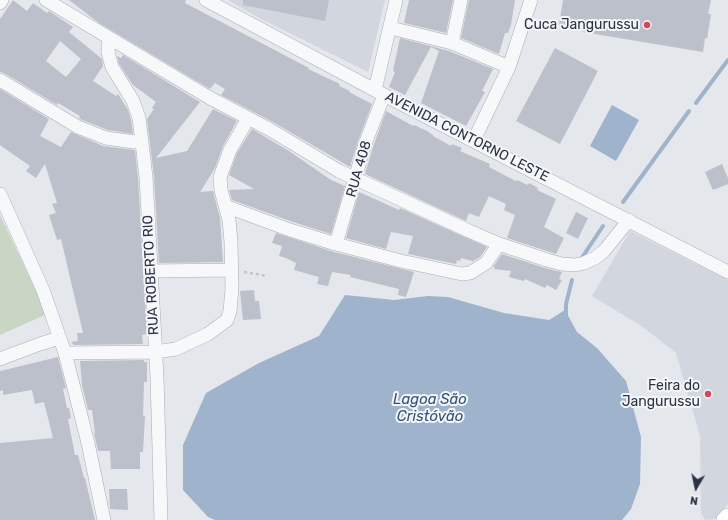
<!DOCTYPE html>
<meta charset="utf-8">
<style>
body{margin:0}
#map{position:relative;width:728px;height:520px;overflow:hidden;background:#e4e7ec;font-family:Rubik,sans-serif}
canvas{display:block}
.north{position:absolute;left:676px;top:468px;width:40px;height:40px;-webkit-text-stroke:3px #f4f6f9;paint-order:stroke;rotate:189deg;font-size:11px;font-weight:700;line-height:16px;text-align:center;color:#2b3445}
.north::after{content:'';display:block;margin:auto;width:14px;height:18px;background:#2b3445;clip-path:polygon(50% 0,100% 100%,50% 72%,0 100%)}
</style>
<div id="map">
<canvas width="728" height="520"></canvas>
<div class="north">N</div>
</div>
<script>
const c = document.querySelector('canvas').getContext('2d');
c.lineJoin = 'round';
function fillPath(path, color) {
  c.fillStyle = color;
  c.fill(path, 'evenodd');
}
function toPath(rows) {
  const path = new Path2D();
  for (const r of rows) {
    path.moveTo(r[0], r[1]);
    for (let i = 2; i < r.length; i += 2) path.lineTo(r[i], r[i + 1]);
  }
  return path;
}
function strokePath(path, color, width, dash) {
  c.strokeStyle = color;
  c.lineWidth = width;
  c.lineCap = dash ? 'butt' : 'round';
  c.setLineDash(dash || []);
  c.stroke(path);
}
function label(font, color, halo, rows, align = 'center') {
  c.font = font + ' Rubik,sans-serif';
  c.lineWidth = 4;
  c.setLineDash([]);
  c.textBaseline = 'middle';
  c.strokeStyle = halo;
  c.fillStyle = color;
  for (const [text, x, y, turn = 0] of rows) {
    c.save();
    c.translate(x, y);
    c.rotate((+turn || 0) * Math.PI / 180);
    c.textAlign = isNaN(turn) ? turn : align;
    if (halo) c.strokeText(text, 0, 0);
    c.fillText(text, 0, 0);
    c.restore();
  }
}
fillPath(toPath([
 [228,0,385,0,368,72,261,19],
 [630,231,728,280,728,504,715,519,705,520,701,513,700,436,676,353,643,327,592,296]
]), '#d2d6de');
fillPath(toPath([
 [0,215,47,314,0,335]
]), '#c9d6c5');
fillPath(toPath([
 [612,105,639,120,616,161,590,146],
 [345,295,394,300,428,296,448,297,504,313,549,320,565,310,577,332,597,348,626,381,641,437,640,484,631,509,622,520,215,520,208,517,183,490,183,445,206,393,259,363,319,336]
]), '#9fb4cc');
strokePath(toPath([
 [696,103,728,60],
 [623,202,689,111],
 [581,259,603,226],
 [566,315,566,304,572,280]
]), '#9fb4cc', 4);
fillPath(toPath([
 [13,0,27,11,33,3,47,13,49,11,73,27,69,32,102,59,103,66,93,81,116,96,118,94,128,110,131,120,133,134,108,130,82,120,79,118,80,116,58,103,57,105,4,73,0,72,0,19],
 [60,41,81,59,66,77,46,61],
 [69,0,186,0,185,3,309,68,308,69,340,84,339,86,350,91,349,92,372,104,358,141,350,167,273,122,221,95,225,89,215,83,210,89,99,23],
 [243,0,329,0,325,21,243,5],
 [409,0,453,0,446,33,404,23],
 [469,0,515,0,511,25,508,33,505,33,499,54,461,38],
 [563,0,711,0,708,14,711,14,707,39,705,38,703,52,583,32,584,29,559,25],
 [400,38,449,51,493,69,482,91,485,92,466,126,421,103,439,51,431,47,405,95,389,87,395,72,393,71],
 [555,48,598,71,560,144,516,121],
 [123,55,200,102,156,158,187,151,213,109,237,121,223,146,215,168,200,192,213,191,220,218,223,262,159,263,154,177,147,119,154,109,152,108,156,102,133,85,119,64,117,56,121,58],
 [0,89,49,119,40,136,61,147,71,132,103,146,135,150,138,178,147,334,142,335,143,344,74,345,71,342,78,341,77,333,83,333,61,239,57,240,49,215,56,213,52,204,57,203,45,164,36,178,26,171,30,166,0,145],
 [386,111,413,126,414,125,427,131,433,135,433,136,451,146,452,144,462,148,460,151,490,164,489,167,506,176,516,181,517,180,528,185,529,183,538,188,537,190,556,199,544,227,564,238,556,254,507,238,515,215,504,210,506,204,489,196,479,217,469,213,466,221,365,174,373,147],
 [252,129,289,151,331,180,345,186,331,234,293,222,232,200,229,190,254,189,229,175,237,153],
 [722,164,728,178,728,184,713,190,705,172],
 [359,192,399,210,400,208,487,247,480,257,473,261,461,258,460,261,457,260,456,264,408,254,413,236,391,232,386,249,346,238],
 [576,212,588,218,578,239,566,233],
 [276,233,334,252,414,272,406,297,398,295,399,289,350,277,351,275,332,272,328,286,317,284,319,277,294,270,296,263,286,258,279,256,282,246,272,243],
 [502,254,545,268,562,272,559,279,562,280,556,290,547,285,545,288,525,279,524,281,509,277,511,271,494,269,495,267,493,267],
 [254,290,255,301,259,301,261,319,243,320,240,291],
 [58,357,66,388,63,389,67,408,69,408,71,418,68,419,75,455,78,455,84,478,85,478,95,520,0,520,0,443,53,438,44,402,35,404,32,390,3,395,3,390,0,391,0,371],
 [144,360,144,362,147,362,147,382,144,382,143,416,145,416,143,452,140,452,140,469,111,469,110,451,98,451,94,433,95,433,92,410,88,410,82,385,80,361],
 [109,489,127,489,128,510,110,509]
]), '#bbc0ca');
const minor = toPath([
 [46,0,210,98,269,129,339,171,469,231,499,244,547,260,562,264,575,265,584,263,595,258,604,251,629,220],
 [206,0,384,95,728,272],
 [0,3,2,0],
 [391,28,452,43,509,67,474,140],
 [109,38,108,52,112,67,133,101,139,118,146,177,157,377,161,520],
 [452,43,461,0],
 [509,67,531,0],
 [0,80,78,127,106,138,134,142,142,141],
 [375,90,396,0],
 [0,194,43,290,65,353,88,443,104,520],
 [225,206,290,230,336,244,401,261,462,274,470,273,486,263,499,244],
 [336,244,365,144,384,95],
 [151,271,232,270],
 [65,353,155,352,176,349,208,334,227,320,230,311,232,288,231,242,229,220,221,190,220,177,230,150,248,119],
 [0,359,40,344,59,338]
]);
const major = toPath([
 [725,520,728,517]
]);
strokePath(minor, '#a9aeb7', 14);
strokePath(major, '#a3abb8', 18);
strokePath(toPath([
 [244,272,267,276]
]), '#c2c5cb', 2.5, [3, 3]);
strokePath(minor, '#f7f8fa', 13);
strokePath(major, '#fff', 17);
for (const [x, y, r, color] of [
 [647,25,4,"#d1495b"],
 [708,394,4,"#d1495b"]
]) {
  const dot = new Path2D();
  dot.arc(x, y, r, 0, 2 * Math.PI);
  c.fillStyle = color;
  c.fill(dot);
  strokePath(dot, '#f4f6f9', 1.5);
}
label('14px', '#2b3445', '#f4f6f9', [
 ["Cuca Jangurussu",639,25],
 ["Feira do",700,386],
 ["Jangurussu",700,402]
], 'right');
label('14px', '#2b3445', '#f4f6f9', [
 ["AVENIDA CONTORNO LESTE",467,137,27],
 ["RUA 408",359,169,-74],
 ["RUA ROBERTO RIO",151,275,-93]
]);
label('italic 15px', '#34527a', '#f4f6f9', [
 ["Lagoa São",430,400],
 ["Cristóvão",430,417]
]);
</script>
